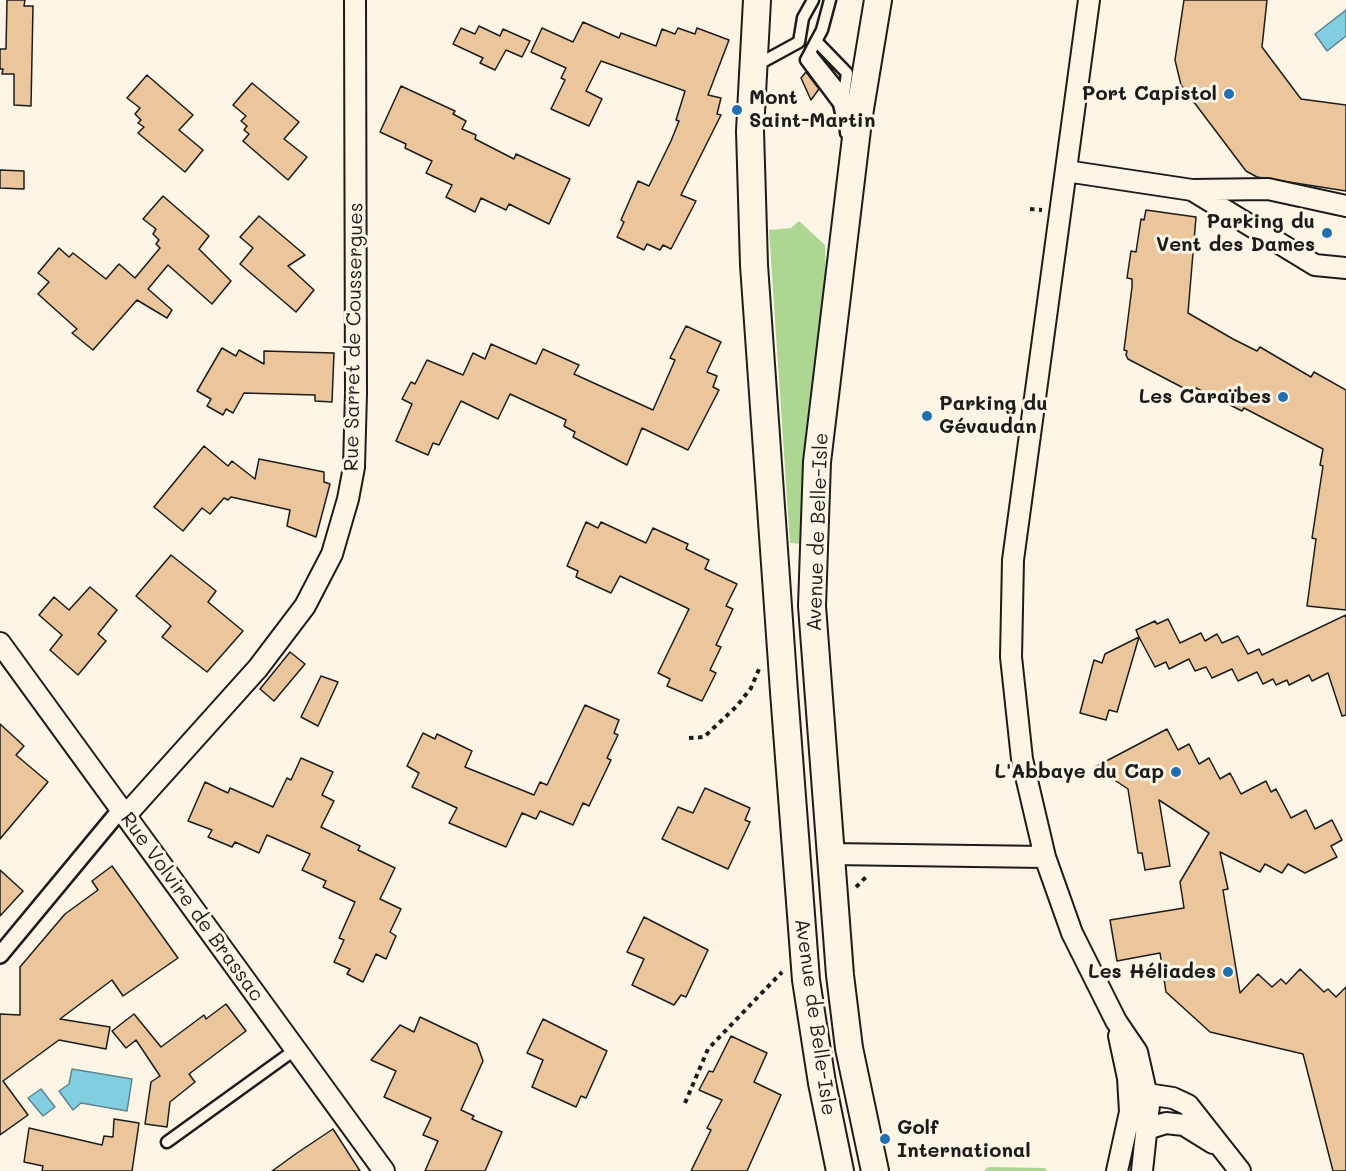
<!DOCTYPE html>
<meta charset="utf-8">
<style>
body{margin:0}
canvas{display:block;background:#fcf5e5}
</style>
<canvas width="1346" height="1171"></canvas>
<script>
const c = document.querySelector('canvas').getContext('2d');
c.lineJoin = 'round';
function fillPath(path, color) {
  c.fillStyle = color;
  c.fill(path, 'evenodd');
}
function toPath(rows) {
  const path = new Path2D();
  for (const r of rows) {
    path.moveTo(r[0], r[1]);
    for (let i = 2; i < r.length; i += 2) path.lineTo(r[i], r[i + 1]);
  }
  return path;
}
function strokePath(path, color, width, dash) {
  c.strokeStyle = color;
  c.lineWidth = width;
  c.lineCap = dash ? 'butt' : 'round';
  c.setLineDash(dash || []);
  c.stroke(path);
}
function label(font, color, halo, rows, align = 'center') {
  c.font = font + ' Mali,sans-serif';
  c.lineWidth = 6;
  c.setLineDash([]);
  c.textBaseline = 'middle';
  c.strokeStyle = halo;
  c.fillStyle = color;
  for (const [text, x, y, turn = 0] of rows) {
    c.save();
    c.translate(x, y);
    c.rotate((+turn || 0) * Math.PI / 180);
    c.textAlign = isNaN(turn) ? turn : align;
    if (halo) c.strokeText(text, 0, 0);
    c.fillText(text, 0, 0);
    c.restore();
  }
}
fillPath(toPath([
 [799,221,825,245,826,288,804,544,790,543,769,230,791,228],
 [988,1167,1045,1168,1047,1171,984,1171]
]), '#aed693');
const water = toPath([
 [1346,10,1346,36,1327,51,1315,34,1346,10],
 [72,1069,132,1079,127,1111,81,1103,73,1110,59,1091,69,1084,72,1069],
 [41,1089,55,1107,43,1116,28,1098,41,1089]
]);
fillPath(water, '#82cee1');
strokePath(water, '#598792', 1.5);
const building = toPath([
 [7,0,25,0,24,6,33,6,31,106,14,105,14,74,2,74,3,69,0,69,0,49,6,49,7,0],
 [1184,0,1267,0,1262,47,1301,99,1346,105,1346,191,1257,177,1246,171,1181,85,1175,60,1184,0],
 [583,22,619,38,621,33,656,46,662,29,675,34,678,28,695,34,697,28,729,40,708,95,721,98,717,114,721,115,681,195,696,201,671,249,663,245,660,250,647,244,644,250,617,237,624,222,621,220,638,181,649,186,671,141,679,121,676,120,685,91,601,61,586,91,602,99,589,126,551,109,565,80,561,78,566,68,531,52,542,28,573,42,583,22],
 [479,26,500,36,503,29,530,41,522,57,506,50,495,70,480,63,483,58,453,44,461,28,475,34,479,26],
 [806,72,819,89,811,100,801,78,806,72],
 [147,75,193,115,179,130,203,150,185,172,138,133,144,127,138,123,141,120,135,114,140,108,127,98,147,75],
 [252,83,299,122,284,139,307,157,288,180,243,141,249,134,244,130,247,126,241,121,246,116,233,105,252,83],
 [401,86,455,111,453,114,466,121,462,129,476,135,475,139,514,159,516,154,570,179,549,224,509,204,506,210,481,198,475,212,446,197,452,185,426,173,432,161,405,148,406,144,380,132,401,86],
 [0,170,24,171,24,189,0,188,0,170],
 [163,196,209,236,199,249,231,281,212,304,168,265,148,289,172,310,167,318,137,300,93,350,72,333,77,329,38,294,49,282,38,273,59,248,69,257,73,253,106,279,119,264,135,278,160,248,156,244,159,240,153,234,156,229,143,219,163,196],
 [1146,210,1196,217,1188,313,1233,339,1257,351,1260,347,1311,377,1314,372,1346,390,1346,610,1307,606,1316,539,1312,538,1323,466,1320,465,1323,449,1244,408,1242,411,1196,388,1193,393,1128,359,1126,355,1127,351,1124,350,1132,287,1132,279,1127,278,1131,251,1136,252,1141,219,1144,220,1146,210],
 [259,216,305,255,288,266,314,290,296,312,240,264,253,248,240,237,259,216],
 [686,326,721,342,707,372,717,376,713,387,719,390,688,450,642,428,627,465,573,437,575,432,564,426,566,420,510,394,498,419,461,401,439,445,433,443,428,455,396,441,412,404,402,399,411,382,415,384,427,360,463,375,473,353,485,359,491,344,536,364,543,349,579,365,574,374,653,410,675,360,670,358,686,326],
 [222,348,236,356,239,350,264,364,264,351,334,353,332,402,315,401,315,395,244,393,233,413,226,409,223,415,207,406,211,399,197,391,222,348],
 [204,446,228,466,232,461,255,479,259,459,324,472,324,482,330,484,316,537,287,526,290,510,231,497,228,500,224,498,210,514,202,508,183,531,154,507,204,446],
 [586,522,598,528,601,522,646,543,653,528,688,544,686,549,709,560,705,569,737,584,726,606,733,609,716,645,721,647,710,670,716,673,702,701,667,686,670,679,658,673,689,609,620,576,611,593,576,577,578,571,567,566,586,522],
 [171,555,216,591,208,602,243,631,207,672,162,637,171,626,136,596,171,555],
 [90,587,117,610,98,634,106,641,78,675,50,650,62,635,39,615,54,597,69,610,90,587],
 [1346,615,1346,715,1342,716,1328,673,1312,681,1309,675,1289,685,1287,680,1276,685,1273,679,1263,684,1257,672,1238,681,1232,669,1212,678,1206,667,1195,671,1189,659,1169,669,1166,662,1155,667,1139,637,1117,712,1109,710,1106,720,1080,713,1094,660,1102,663,1105,654,1139,637,1136,630,1155,621,1157,624,1168,619,1180,643,1201,633,1205,641,1217,634,1222,643,1238,636,1248,654,1259,649,1262,655,1346,615],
 [290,652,305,664,274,701,260,689,290,652],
 [321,676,338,682,318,726,301,717,321,676],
 [585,705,619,720,614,733,618,735,607,758,611,760,589,806,583,803,573,825,540,811,536,819,522,813,506,847,449,823,457,808,412,787,419,773,407,766,423,733,435,739,437,734,472,751,465,767,534,795,540,782,547,785,585,705],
 [0,724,24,746,16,755,48,782,0,839,0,724],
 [1167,729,1178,750,1189,744,1199,764,1209,758,1220,779,1230,773,1241,794,1266,781,1271,792,1276,789,1291,818,1306,810,1315,829,1332,820,1342,840,1331,846,1337,857,1305,873,1288,864,1282,873,1265,864,1260,872,1220,852,1228,889,1223,890,1240,993,1258,974,1272,987,1281,979,1286,984,1300,969,1324,992,1328,989,1336,997,1346,987,1346,1171,1333,1171,1303,1054,1210,1032,1166,992,1160,953,1117,961,1110,920,1184,908,1180,882,1209,833,1159,800,1170,866,1145,870,1142,853,1138,853,1128,789,1095,767,1167,729],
 [301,758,333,772,322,795,334,801,321,827,360,846,358,850,395,868,380,899,401,909,390,932,396,936,386,959,376,954,363,982,347,974,350,969,334,962,344,940,339,938,355,902,323,887,326,881,302,870,310,854,267,835,259,853,235,842,232,847,208,837,212,830,188,821,205,782,228,793,230,788,273,807,287,778,291,780,301,758],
 [705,788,750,808,745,820,750,822,728,869,662,839,678,807,693,813,705,788],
 [112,866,178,958,123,996,112,980,60,1019,110,1027,106,1049,59,1040,3,1081,28,1115,0,1135,0,1014,20,1015,20,967,65,914,98,890,92,881,112,866],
 [0,870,23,891,0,916,0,870],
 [644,917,708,950,686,997,681,995,674,1005,632,985,644,959,627,952,644,917],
 [226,1004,246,1031,189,1074,195,1082,170,1102,167,1127,145,1124,151,1082,160,1076,136,1040,126,1048,112,1031,134,1014,161,1047,204,1015,206,1019,226,1004],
 [420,1017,477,1044,483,1061,461,1110,474,1116,472,1119,502,1132,485,1171,425,1171,438,1141,423,1135,431,1118,384,1097,396,1071,371,1060,400,1025,414,1032,420,1017],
 [543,1019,607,1051,586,1098,581,1096,576,1107,532,1087,543,1060,527,1053,543,1019],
 [731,1036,767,1053,754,1082,781,1095,747,1171,691,1171,711,1130,707,1128,722,1100,699,1090,709,1071,713,1072,731,1036],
 [114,1119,139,1123,132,1171,42,1171,43,1166,24,1162,29,1128,102,1145,104,1136,113,1137,114,1119],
 [333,1129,360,1171,272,1171,297,1153,333,1129]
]);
fillPath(building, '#ebc59b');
strokePath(building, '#1c1c1c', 1.5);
const service = toPath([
 [830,0,822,30,806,60,839,104,841,113],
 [816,41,847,73,844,95,846,133],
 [810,53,844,95],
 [755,66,799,42,803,18,813,0],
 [167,1142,296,1049]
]);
const pedestrian = toPath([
 [0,955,121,809]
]);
const minor = toPath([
 [1089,0,1013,560,1011,657,1022,759,1045,857,1072,933,1116,1021,1137,1052,1149,1105,1142,1171],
 [1066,171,1192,190,1268,189,1346,206],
 [1192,190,1315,265,1346,268],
 [0,643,384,1171],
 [126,815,258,668,305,606,332,554,348,499,354,467,356,393,355,0],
 [831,854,1045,857],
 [1147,1094,1173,1098,1188,1105,1240,1171],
 [1147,1129,1166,1123,1184,1125,1213,1143],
 [1117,1171,1130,1112,1128,1078,1119,1036]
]);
const tertiary = toPath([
 [757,0,750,131,754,265,784,692,806,980,822,1083,840,1171],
 [875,1171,849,1048,840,975,812,606,817,462,858,121,878,0]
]);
strokePath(service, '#1c1c1c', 15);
strokePath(pedestrian, '#1c1c1c', 20);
strokePath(minor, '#1c1c1c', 24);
strokePath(tertiary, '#1c1c1c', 30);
strokePath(toPath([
 [1030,209,1042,210],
 [689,738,704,737,737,706,751,688,759,669],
 [856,887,868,875],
 [685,1103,708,1049,782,972]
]), '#1c1c1c', 4, [4.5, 4.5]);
strokePath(service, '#fcf5e5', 10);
strokePath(pedestrian, '#fcf5e5', 15);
strokePath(minor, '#fcf5e5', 20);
strokePath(tertiary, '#fcf5e5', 26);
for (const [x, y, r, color] of [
 [1229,94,6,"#1f6fb2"],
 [737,110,6,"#1f6fb2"],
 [1327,233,6,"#1f6fb2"],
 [1283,397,6,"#1f6fb2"],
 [927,416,6,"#1f6fb2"],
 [1176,772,6,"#1f6fb2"],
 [1228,972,6,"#1f6fb2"],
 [885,1139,6,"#1f6fb2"]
]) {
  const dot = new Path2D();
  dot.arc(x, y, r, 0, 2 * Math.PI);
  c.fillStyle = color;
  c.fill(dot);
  strokePath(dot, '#fcf5e5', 2);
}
label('bold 20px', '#1c1c1c', '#fcf5e5', [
 ["Port Capistol",1217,94],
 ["Mont",749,98,"left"],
 ["Saint-Martin",749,121,"left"],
 ["Parking du",1315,222],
 ["Vent des Dames",1315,245],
 ["Les Caraïbes",1271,397],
 ["Parking du",939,404,"left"],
 ["Gévaudan",939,427,"left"],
 ["L'Abbaye du Cap",1164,772],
 ["Les Héliades",1216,972],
 ["Golf",897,1128,"left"],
 ["International",897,1151,"left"]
], 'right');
label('20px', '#1c1c1c', '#fcf5e5', [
 ["Rue Sarret de Coussergues",354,337,-89],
 ["Avenue de Belle-Isle",818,532,-88],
 ["Rue Volvire de Brassac",192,907,54],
 ["Avenue de Belle-Isle",815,1017,82]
]);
</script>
